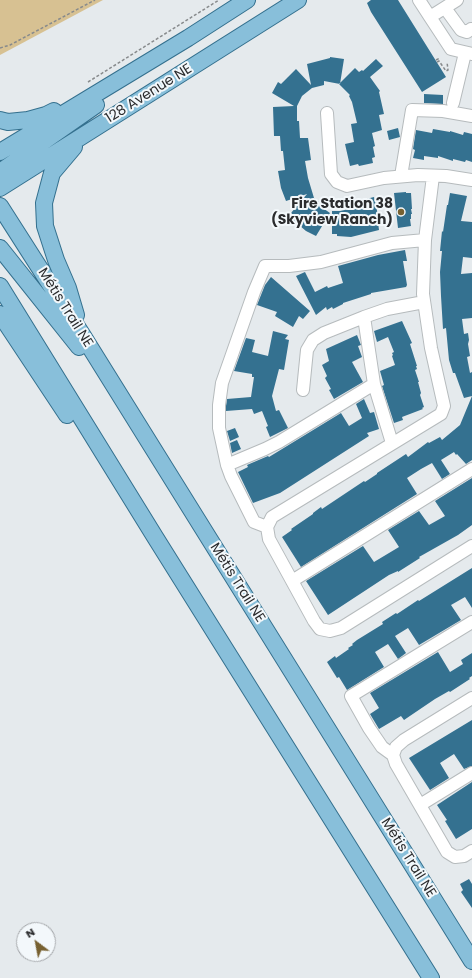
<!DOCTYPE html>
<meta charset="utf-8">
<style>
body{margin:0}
#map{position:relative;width:472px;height:978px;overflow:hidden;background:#e5eaed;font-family:Poppins,sans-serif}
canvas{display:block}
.north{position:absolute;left:16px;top:922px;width:40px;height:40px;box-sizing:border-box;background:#f3f8fb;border:1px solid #a3a6a9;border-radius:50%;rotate:328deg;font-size:11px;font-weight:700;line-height:16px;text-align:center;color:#2b2c2e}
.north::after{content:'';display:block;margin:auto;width:14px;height:18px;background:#776131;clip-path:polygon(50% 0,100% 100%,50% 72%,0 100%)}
</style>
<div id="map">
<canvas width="472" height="978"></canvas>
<div class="north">N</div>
</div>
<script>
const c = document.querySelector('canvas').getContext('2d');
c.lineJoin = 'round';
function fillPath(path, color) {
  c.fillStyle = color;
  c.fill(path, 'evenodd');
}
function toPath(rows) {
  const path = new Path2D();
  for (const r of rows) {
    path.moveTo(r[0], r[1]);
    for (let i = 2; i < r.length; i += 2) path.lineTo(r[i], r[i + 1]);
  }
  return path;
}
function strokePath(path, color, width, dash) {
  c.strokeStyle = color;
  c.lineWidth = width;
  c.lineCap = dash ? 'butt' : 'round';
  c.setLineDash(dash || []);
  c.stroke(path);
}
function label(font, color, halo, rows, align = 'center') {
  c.font = font + ' Poppins,sans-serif';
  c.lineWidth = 4;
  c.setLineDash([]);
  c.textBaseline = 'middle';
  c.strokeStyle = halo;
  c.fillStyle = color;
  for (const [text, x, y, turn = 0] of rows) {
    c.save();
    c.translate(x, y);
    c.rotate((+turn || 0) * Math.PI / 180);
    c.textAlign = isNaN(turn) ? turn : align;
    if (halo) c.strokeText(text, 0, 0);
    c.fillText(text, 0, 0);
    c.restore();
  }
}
fillPath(toPath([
 [0,0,103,0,0,55]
]), '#d7c192');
fillPath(toPath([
 [371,0,398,0,446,77,422,92,371,12,367,3],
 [330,57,344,59,340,84,324,81,324,85,312,88,302,96,297,106,297,121,299,121,300,138,308,138,311,160,305,161,308,178,314,198,319,202,317,204,330,213,316,236,306,231,293,220,295,217,291,213,307,194,286,201,281,188,278,171,285,170,283,151,281,151,280,136,274,136,273,107,294,106,272,93,278,82,281,84,296,69,311,85,307,64,330,58],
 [376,59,383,66,370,77,380,91,379,92,384,114,379,115,382,130,372,133,375,146,373,147,375,157,372,158,373,163,359,166,358,164,350,166,345,144,354,142,351,124,357,123,352,102,349,96,350,95,339,84,355,68,359,72,362,70,363,71],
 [424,94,443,95,443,104,424,103],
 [398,128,400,137,389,140,387,131],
 [433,129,450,132,450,131,463,135,464,132,472,134,472,162,466,160,465,162,453,159,453,161,438,156,438,158,424,156,424,160,413,158,415,150,413,149,416,130,432,133],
 [406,192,406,193,411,193,412,209,411,209,412,214,411,214,411,219,410,219,411,226,398,228,394,193],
 [450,193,467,196,461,221,472,222,472,258,463,257,461,274,472,273,472,318,462,319,464,334,468,333,469,340,468,344,470,356,467,357,470,373,472,372,472,396,464,398,455,373,453,373,449,360,446,328,443,329,441,296,440,272,442,251,440,251,442,231,443,232,447,205,448,205],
 [374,197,378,215,377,215,379,230,351,237,337,236,337,234,332,234,332,211,340,211,363,206,362,200],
 [405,250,407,261,403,261,407,285,406,287,371,293,371,294,343,303,343,304,333,309,332,307,327,310,326,307,316,315,296,276,305,272,315,292,327,286,328,288,343,283,338,266,378,255],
 [271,277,310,311,303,319,299,316,293,327,275,316,277,312,257,305,265,285],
 [402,321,412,343,410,344,417,366,416,366,417,369,415,370,419,382,418,382,421,393,420,395,424,407,422,408,423,409,402,417,403,420,394,423,382,386,384,385,380,371,395,365,392,356,393,355,392,353,394,352,388,337,377,342,374,331],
 [273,331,288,335,285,339,289,340,284,370,279,369,272,396,276,411,279,410,288,428,270,437,266,427,268,426,262,411,254,414,252,409,226,411,226,406,227,399,251,397,254,377,252,377,252,374,234,371,246,338,255,340,252,352,268,356],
 [357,335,361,345,358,346,362,357,352,362,363,382,334,399,329,390,331,389,325,378,327,376,322,365,329,361,326,349],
 [472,396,472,460,466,464,457,454,456,455,454,452,441,460,450,474,442,479,432,463,421,469,407,478,417,494,301,567,282,537,292,530,291,529,313,514,313,513,321,507,322,509,364,481,365,482,377,474,377,473,406,454,408,457,428,442,429,443,440,437,442,440,460,425],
 [364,399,370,413,374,412,379,429,367,433,369,436,280,493,253,503,238,472,248,467,247,465,268,456,269,457,341,413,349,426,362,418,356,404],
 [235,428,239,437,230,441,227,431],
 [237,440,241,449,232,453,230,443],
 [472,478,472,525,458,535,419,557,420,558,398,572,398,571,389,575,328,615,306,581,363,546,374,562,399,547,388,530,419,511,429,525,445,516,435,501],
 [472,568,472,608,465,597,451,605,461,620,419,645,408,628,395,636,406,653,398,659,388,644,375,652,384,667,347,690,339,677,337,678,327,662,335,656,336,658,349,649,348,648,353,645,352,644,357,640,383,624,382,622,396,613,397,614,418,600,419,601],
 [438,652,450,672,463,664,461,660,472,653,472,676,469,678,470,679,450,692,449,691,435,699,404,720,401,716,379,729,370,714,379,708,370,693],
 [472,720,472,766,464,769,454,754,440,763,449,778,430,790,409,758],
 [472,782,472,829,456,839,445,821,447,820,437,805],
 [469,879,472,884,472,908,461,892,463,890,460,884]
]), '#347190');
const minor = toPath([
 [419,0,430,17],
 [457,0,430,17,451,49,472,54],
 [445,8,461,30,467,32,471,29],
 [453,103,465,53],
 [327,113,331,174,337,182,347,186,384,178,418,175,446,176,472,180],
 [401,176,412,110,443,111,472,116],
 [433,176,425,240,423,294,431,348,444,406,441,414,272,517,267,527,269,539,314,621,320,629,330,631,341,628,472,546],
 [364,317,374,384,392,443],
 [303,390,307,350,313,340,324,333,364,317,387,309,424,302],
 [227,465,265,449,279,442,374,384],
 [267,527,254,522,231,476,227,465,219,428,219,405,222,383,254,292,265,266,289,266,321,262,392,243,425,240],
 [292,581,472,469],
 [472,698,404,740,396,747,393,755,396,764,447,852,455,857,464,856,472,851],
 [393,755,382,747,369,728,351,696,472,622],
 [420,805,472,773]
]);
const major = toPath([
 [0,120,8,122,28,120,46,115,54,111],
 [74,147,52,173,44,203,45,226,56,260,68,288,76,315],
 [0,152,188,38,247,0],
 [0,172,96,105],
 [0,188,298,0],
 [0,206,83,336,472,961],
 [0,248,79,347],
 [0,286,155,537,431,978],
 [0,314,67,415]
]);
strokePath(minor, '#b6bbbd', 14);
strokePath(major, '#34708e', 18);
strokePath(toPath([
 [0,48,10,45,95,0],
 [436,60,440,58],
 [437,62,439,61,446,71,448,70,447,62],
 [88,82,219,0]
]), '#878a8c', 1.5, [3, 2]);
strokePath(minor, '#fff', 12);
strokePath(major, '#88bfda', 16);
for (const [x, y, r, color] of [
 [401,212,4,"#776131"]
]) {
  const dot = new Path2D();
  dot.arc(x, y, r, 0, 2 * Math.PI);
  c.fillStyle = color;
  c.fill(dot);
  strokePath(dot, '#f3f8fb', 1.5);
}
label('14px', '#2b2c2e', '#f3f8fb', [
 ["128 Avenue NE",149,94,-32],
 ["Métis Trail NE",65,308,58],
 ["Métis Trail NE",237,583,58],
 ["Métis Trail NE",408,858,58]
]);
label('bold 14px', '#2b2c2e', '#f3f8fb', [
 ["Fire Station 38",393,204],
 ["(Skyview Ranch)",393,220]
], 'right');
</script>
